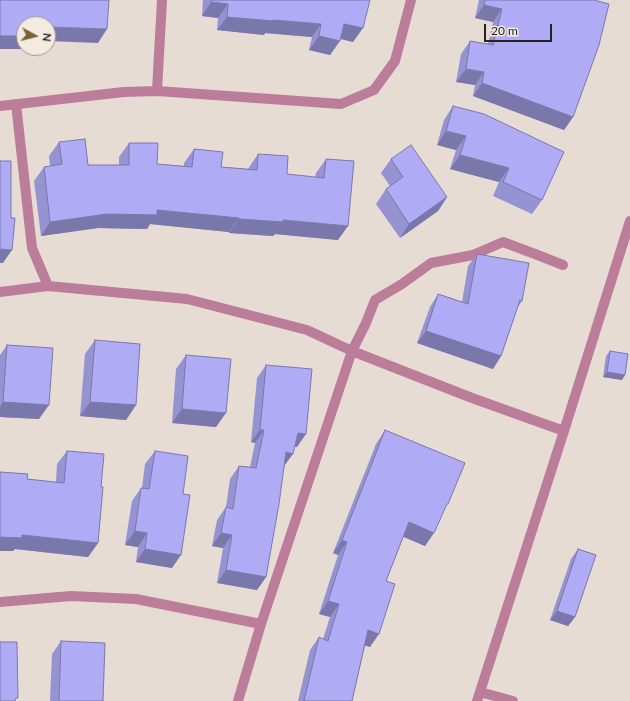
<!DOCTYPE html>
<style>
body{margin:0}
#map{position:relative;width:630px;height:701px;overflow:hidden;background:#e6dcd3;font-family:Lato,sans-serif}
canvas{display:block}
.north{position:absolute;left:16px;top:16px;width:40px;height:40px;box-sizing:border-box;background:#f3eae0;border:1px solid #a19a93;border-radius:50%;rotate:97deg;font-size:11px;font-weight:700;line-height:16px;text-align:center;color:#272320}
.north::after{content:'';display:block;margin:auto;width:14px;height:18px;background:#7b6133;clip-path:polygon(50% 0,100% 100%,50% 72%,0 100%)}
.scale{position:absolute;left:484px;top:24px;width:68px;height:18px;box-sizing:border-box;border:2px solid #272320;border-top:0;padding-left:5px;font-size:12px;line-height:14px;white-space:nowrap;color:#272320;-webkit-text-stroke:3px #f3eae0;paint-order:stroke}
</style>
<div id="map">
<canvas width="630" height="701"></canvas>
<div class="north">N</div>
<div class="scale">20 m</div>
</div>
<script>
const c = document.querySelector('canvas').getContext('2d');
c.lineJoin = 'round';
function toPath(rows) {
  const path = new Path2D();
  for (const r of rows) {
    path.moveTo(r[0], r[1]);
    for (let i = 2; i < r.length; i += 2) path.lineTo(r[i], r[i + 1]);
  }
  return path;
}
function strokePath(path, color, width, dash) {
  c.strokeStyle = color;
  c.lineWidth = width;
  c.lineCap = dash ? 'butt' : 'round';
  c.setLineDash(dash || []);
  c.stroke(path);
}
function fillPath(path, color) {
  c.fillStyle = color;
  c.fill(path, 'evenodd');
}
strokePath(toPath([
 [157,91,162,0],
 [16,104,32,248,48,286],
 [0,106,124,92,157,91,341,104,374,90,395,61,411,0],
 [0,292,48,286,187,299,307,330,352,351,472,398,564,431],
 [0,602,71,596,136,599,261,624],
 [480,692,513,701],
 [238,701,261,624,352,351,366,323,375,300,402,284,431,263,473,255,503,242,535,254,563,265],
 [477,701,564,431,630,221]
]), '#bb7d9a', 10);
fillPath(toPath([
 [203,0,370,0,353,42,340,39,330,55,309,50,312,37,265,33,264,35,217,30,218,18,202,16],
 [479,0,594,0,573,117,564,130,473,96,475,85,456,82,461,54,470,41,488,44,493,22,475,18],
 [453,106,542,200,532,214,493,196,499,182,450,169,456,150,437,145,444,120],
 [59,142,88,165,119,165,119,157,129,143,157,164,184,166,184,163,194,149,221,167,248,169,258,154,287,174,315,177,316,173,326,159,338,240,275,234,273,236,229,233,229,232,150,224,147,229,98,228,41,236,34,181,44,167,50,166,49,156],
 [391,159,447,197,438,211,400,238,376,204,386,189,390,186,381,173],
 [477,254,522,301,518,307,501,356,493,369,417,343,430,307,438,294,462,302,468,266],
 [95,340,136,405,126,420,80,416,85,354],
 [7,345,39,419,0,417,0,355],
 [610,351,622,380,603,377,606,356],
 [186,355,216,427,172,423,176,369],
 [266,365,297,447,295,446,284,466,266,577,257,590,217,583,223,548,212,546,217,520,226,507,230,479,239,466,250,467,255,443,251,442,257,378],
 [385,430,443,512,425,546,403,537,386,581,370,647,365,645,352,701,298,701,310,650,319,637,323,639,330,617,319,614,338,555,333,553,376,444],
 [67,451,101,487,98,543,88,557,15,549,13,551,27,479,56,482,57,464],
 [155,451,172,568,136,562,138,547,125,545,132,501,141,488,142,488,145,464],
 [578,549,575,617,568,626,550,620,571,559],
 [61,641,103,701,50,701,52,654]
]), '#9693d2');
fillPath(toPath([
 [211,2,228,4,218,18,202,16],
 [484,5,502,9,493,22,475,18],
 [227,17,273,20,321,24,312,37,265,33,264,35,217,30],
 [344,24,363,28,353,42,334,37],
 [48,27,107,29,98,43,48,41],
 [0,36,24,36,24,48,32,48,31,49,0,49],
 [319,36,340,41,330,55,309,50],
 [466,69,484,72,475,85,456,82],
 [482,83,573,117,564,130,473,96],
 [446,131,466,136,456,150,437,145],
 [460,155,509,168,499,182,450,169],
 [447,197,438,211,400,238,409,224],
 [157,210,239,218,229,232,150,224,147,229,98,228,41,236,50,222,107,214],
 [239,219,283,220,348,226,338,240,275,234,273,236,229,233],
 [0,249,12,250,3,263,0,263],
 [426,331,501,356,493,369,417,343],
 [607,372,625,375,622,380,603,377],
 [3,402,49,405,39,419,0,417,0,407],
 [90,402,136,405,126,420,80,416],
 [182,409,226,413,216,427,172,423],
 [260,430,264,430,255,443,251,442],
 [298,433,306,434,297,447,289,446],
 [286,452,293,454,284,466,277,465],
 [409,522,434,533,425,546,400,535],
 [135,531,147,533,138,547,125,545],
 [221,533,232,535,223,548,212,546],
 [22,535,98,543,88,557,15,549,13,551,0,551,0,537],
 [342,540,347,542,338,555,333,553],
 [145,549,181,555,172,568,136,562],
 [226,570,266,577,257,590,217,583],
 [328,601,339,604,330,617,319,614],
 [557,611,575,617,568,626,550,620],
 [368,630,379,634,370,647,359,644]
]), '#7a78ab');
const building = toPath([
 [0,0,109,0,107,29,48,27,48,24,24,24,24,36,0,36,0,0],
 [212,0,370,0,363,28,344,24,340,41,319,36,321,24,273,20,273,21,227,17,228,4,211,2,212,0],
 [485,0,594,0,609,4,599,45,573,117,482,83,484,72,466,69,470,41,493,45,502,9,484,5,485,0],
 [453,106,484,114,564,152,542,200,503,182,509,168,460,155,466,136,446,131,453,106],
 [85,139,88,165,129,165,129,143,158,143,157,164,192,167,194,149,223,152,221,167,257,170,258,154,288,156,287,174,324,178,326,159,354,161,348,226,283,220,283,222,239,219,239,218,157,210,157,215,107,214,50,222,44,167,62,164,59,142,85,139],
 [411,145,447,197,409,224,386,189,403,177,391,159,411,145],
 [0,161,11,161,11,218,15,218,12,250,0,249,0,161],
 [477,254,529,263,522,301,520,300,501,356,426,331,438,294,468,304,477,254],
 [95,340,140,344,136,405,90,402,95,340],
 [7,345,53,348,49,405,3,402,7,345],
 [610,351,628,354,625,375,607,372,610,351],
 [186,355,231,359,226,413,182,409,186,355],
 [266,365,312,369,306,434,298,433,293,454,286,452,279,504,266,577,226,570,232,535,221,533,226,507,233,509,239,466,256,468,264,430,260,430,266,365],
 [385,430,465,463,448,504,447,504,434,533,409,522,386,581,395,584,379,634,368,630,352,701,304,701,319,637,328,641,339,604,328,601,347,542,342,540,385,430],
 [67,451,104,454,101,487,103,487,98,543,22,535,22,538,0,537,0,472,28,474,27,479,64,483,67,451],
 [155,451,188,456,183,494,190,495,181,555,145,549,147,533,135,531,141,488,149,489,155,451],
 [578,549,596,555,575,617,557,611,578,549],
 [61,641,105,643,103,701,59,701,61,641],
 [0,642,17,642,18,698,16,698,15,701,0,701,0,642]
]);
fillPath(building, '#afabf4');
strokePath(building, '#7a78ab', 1);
</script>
